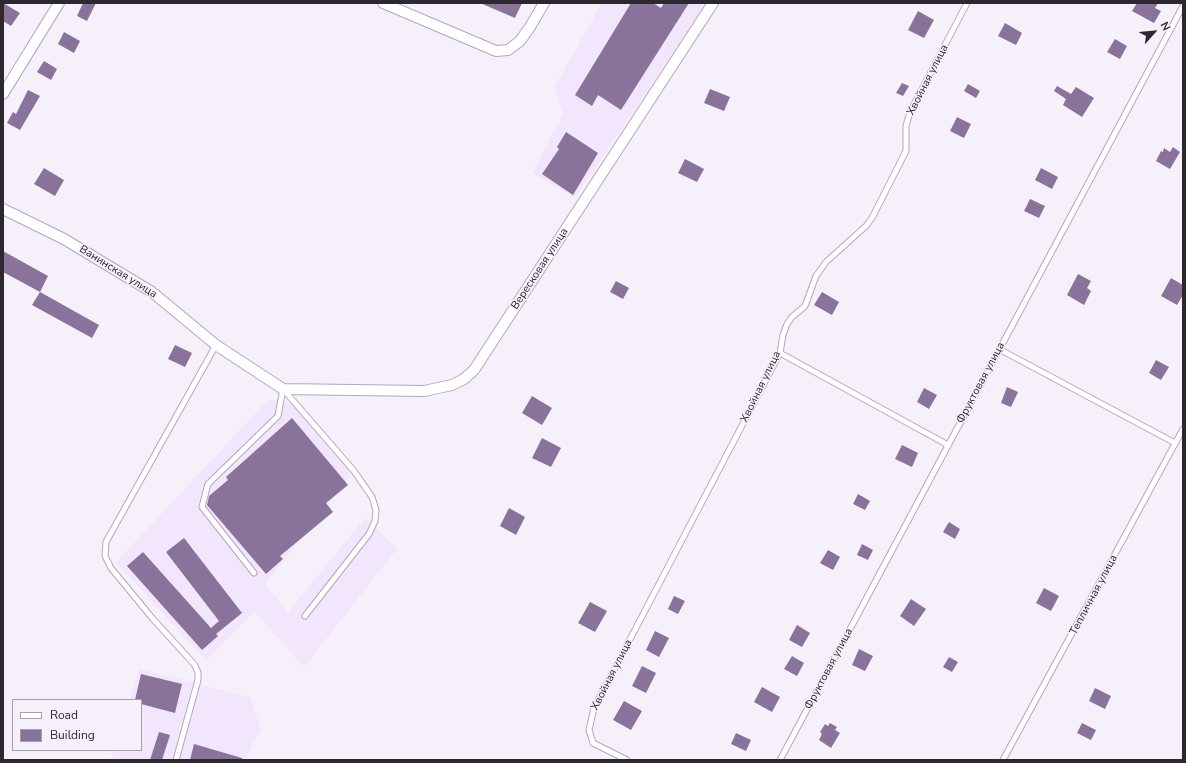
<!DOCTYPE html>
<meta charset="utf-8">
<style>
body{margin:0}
#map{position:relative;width:1186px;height:763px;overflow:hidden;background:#f6f0fb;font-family:"Nunito Sans",sans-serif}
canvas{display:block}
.frame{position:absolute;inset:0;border:4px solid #2c2731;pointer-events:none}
.legend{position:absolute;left:12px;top:699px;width:130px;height:52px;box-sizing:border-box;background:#f6f0fb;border:1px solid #a5a0aa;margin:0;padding:5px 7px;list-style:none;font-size:12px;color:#2c2731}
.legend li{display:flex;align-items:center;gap:8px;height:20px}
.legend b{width:20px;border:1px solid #a5a0aa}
.north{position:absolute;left:1134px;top:12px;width:40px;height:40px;-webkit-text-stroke:3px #f6f0fb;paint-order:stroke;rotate:63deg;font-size:11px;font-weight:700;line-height:16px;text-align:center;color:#2c2731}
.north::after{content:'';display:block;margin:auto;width:14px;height:18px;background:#2c2731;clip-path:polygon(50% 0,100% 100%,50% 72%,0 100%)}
</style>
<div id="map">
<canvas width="1186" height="763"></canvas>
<div class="frame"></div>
<ul class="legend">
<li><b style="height:5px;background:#fff"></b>Road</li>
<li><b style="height:11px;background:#8a739b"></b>Building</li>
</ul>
<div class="north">N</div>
</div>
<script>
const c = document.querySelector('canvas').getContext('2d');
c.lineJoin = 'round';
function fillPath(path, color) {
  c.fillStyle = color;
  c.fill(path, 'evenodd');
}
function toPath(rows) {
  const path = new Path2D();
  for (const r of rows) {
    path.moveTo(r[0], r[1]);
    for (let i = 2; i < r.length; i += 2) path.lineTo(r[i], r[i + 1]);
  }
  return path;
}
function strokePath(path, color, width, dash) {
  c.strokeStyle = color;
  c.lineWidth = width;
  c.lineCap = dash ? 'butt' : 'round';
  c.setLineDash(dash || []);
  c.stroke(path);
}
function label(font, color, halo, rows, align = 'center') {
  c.font = font + ' "Nunito Sans",sans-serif';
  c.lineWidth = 3;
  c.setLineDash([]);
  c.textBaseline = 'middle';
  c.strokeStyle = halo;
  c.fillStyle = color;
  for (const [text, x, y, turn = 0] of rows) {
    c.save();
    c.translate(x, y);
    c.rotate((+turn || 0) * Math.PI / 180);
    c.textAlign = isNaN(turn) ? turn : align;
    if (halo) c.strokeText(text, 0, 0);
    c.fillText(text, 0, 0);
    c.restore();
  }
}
fillPath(toPath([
 [602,3,706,3,575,198,532,173,563,114,554,88],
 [269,399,297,406,353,472,265,584,288,612,365,518,397,549,304,667,254,611,206,661,116,562],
 [139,669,250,697,261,729,244,760,111,760,114,750,141,750,141,700,130,700]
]), '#f1e6fb');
fillPath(toPath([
 [3,3,20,13,11,26,3,21],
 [83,3,96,3,87,21,77,16],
 [480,3,522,3,515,18],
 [631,3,653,3,661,8,664,3,689,3,621,110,598,95,592,106,575,95],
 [1137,3,1158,3,1155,8,1161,11,1154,23,1132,11],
 [918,11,934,20,924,38,908,30],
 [1005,23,1022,33,1016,45,998,36],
 [64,32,80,41,74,53,58,44],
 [1115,39,1127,46,1120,59,1107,52],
 [44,61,57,69,51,80,37,72],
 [902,83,909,86,903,96,896,93],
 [968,84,980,91,976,98,964,91],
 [1057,86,1071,94,1076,87,1094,98,1082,117,1063,105,1066,99,1054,91],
 [710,89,730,97,724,111,704,103],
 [28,90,40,96,20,130,7,123,13,112,16,114],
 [957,117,971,124,964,138,950,131],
 [566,132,598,153,573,195,542,174,559,149,557,147],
 [1173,147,1180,152,1170,169,1156,161,1161,151,1163,152,1164,148,1170,152],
 [685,159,704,169,697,182,678,173],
 [44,168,64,180,55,196,34,184],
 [1041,168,1058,177,1052,189,1035,180],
 [1030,199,1045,206,1039,218,1024,211],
 [3,251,48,276,40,292,3,272],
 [1078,274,1091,281,1087,288,1091,291,1084,305,1067,295],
 [1171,278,1183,285,1183,295,1177,305,1161,296],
 [616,281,629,288,623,299,610,292],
 [40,292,99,325,92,338,32,305],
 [822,292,839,302,832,315,814,305],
 [175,345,192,353,185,367,168,359],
 [1156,360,1169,367,1161,380,1149,373],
 [1007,387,1018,392,1011,407,1001,403],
 [924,388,937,395,929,409,917,402],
 [532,396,552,408,542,425,522,413],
 [292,418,348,485,326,503,333,512,280,556,283,559,266,574,207,505,209,496,228,480,226,477],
 [542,438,561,448,551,467,532,458],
 [902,445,918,453,912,467,895,459],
 [858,494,870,501,865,510,853,504],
 [509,508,525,517,516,535,500,526],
 [949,522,960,529,955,539,943,532],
 [184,538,242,613,216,634,218,636,202,650,127,566,143,552,211,628,219,621,166,552],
 [862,544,873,550,868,560,857,555],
 [828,550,840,557,833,570,820,563],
 [1044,588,1059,596,1051,611,1036,603],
 [674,596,685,601,678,614,668,609],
 [911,599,926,609,914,626,900,616],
 [590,602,607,611,595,632,578,623],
 [797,625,810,633,802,647,789,640],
 [655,631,669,638,659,657,646,650],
 [859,649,873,656,865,671,852,665],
 [792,656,804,663,797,676,784,669],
 [949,657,958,662,952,672,943,667],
 [642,666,656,673,646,693,632,686],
 [141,674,182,684,175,713,141,704,141,700,135,700],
 [762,687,780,697,772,712,754,702],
 [1095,688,1111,696,1105,709,1089,701],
 [624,701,642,711,631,730,613,720],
 [830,723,837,727,835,730,840,733,831,748,819,740,822,734,820,732,825,724,828,726],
 [1082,723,1096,730,1091,740,1077,733],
 [159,732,170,735,162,760,150,760],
 [736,733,751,740,746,751,731,744],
 [194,744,242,758,242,760,190,760]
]), '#8a739b');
const lane = toPath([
 [999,349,1175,443],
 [780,353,948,445],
 [283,389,354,471,372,497,376,510,375,521,369,534,305,616],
 [254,573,202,507,208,484,278,416,283,389],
 [176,760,198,680,198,672,194,664,153,619,111,568,105,556,106,542,216,345],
 [627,760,593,743,589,730,594,708,780,353,783,335,787,324,792,317,805,306,816,276,826,262,866,226,872,218,906,151,906,126,910,112,967,3],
 [780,760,1183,6],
 [1003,760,1183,429]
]);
const street = toPath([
 [383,3,496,51,508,50,520,41,530,27,544,3],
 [3,94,59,3],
 [3,209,64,239,152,292,216,345,283,389,424,391,452,385,464,379,474,370,713,3]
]);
strokePath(lane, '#b3a6bf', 7);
strokePath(street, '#b3a6bf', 12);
strokePath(lane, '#fff', 5);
strokePath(street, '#fff', 10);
label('11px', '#2c2731', '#f6f0fb', [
 ["Хвойная улица",928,80,-63],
 ["Вересковая улица",540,269,-57],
 ["Ванинская улица",118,272,32],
 ["Фруктовая улица",981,383,-62],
 ["Хвойная улица",761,387,-64],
 ["Тепличная улица",1094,595,-62],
 ["Фруктовая улица",829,669,-62],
 ["Хвойная улица",612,675,-63]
]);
</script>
